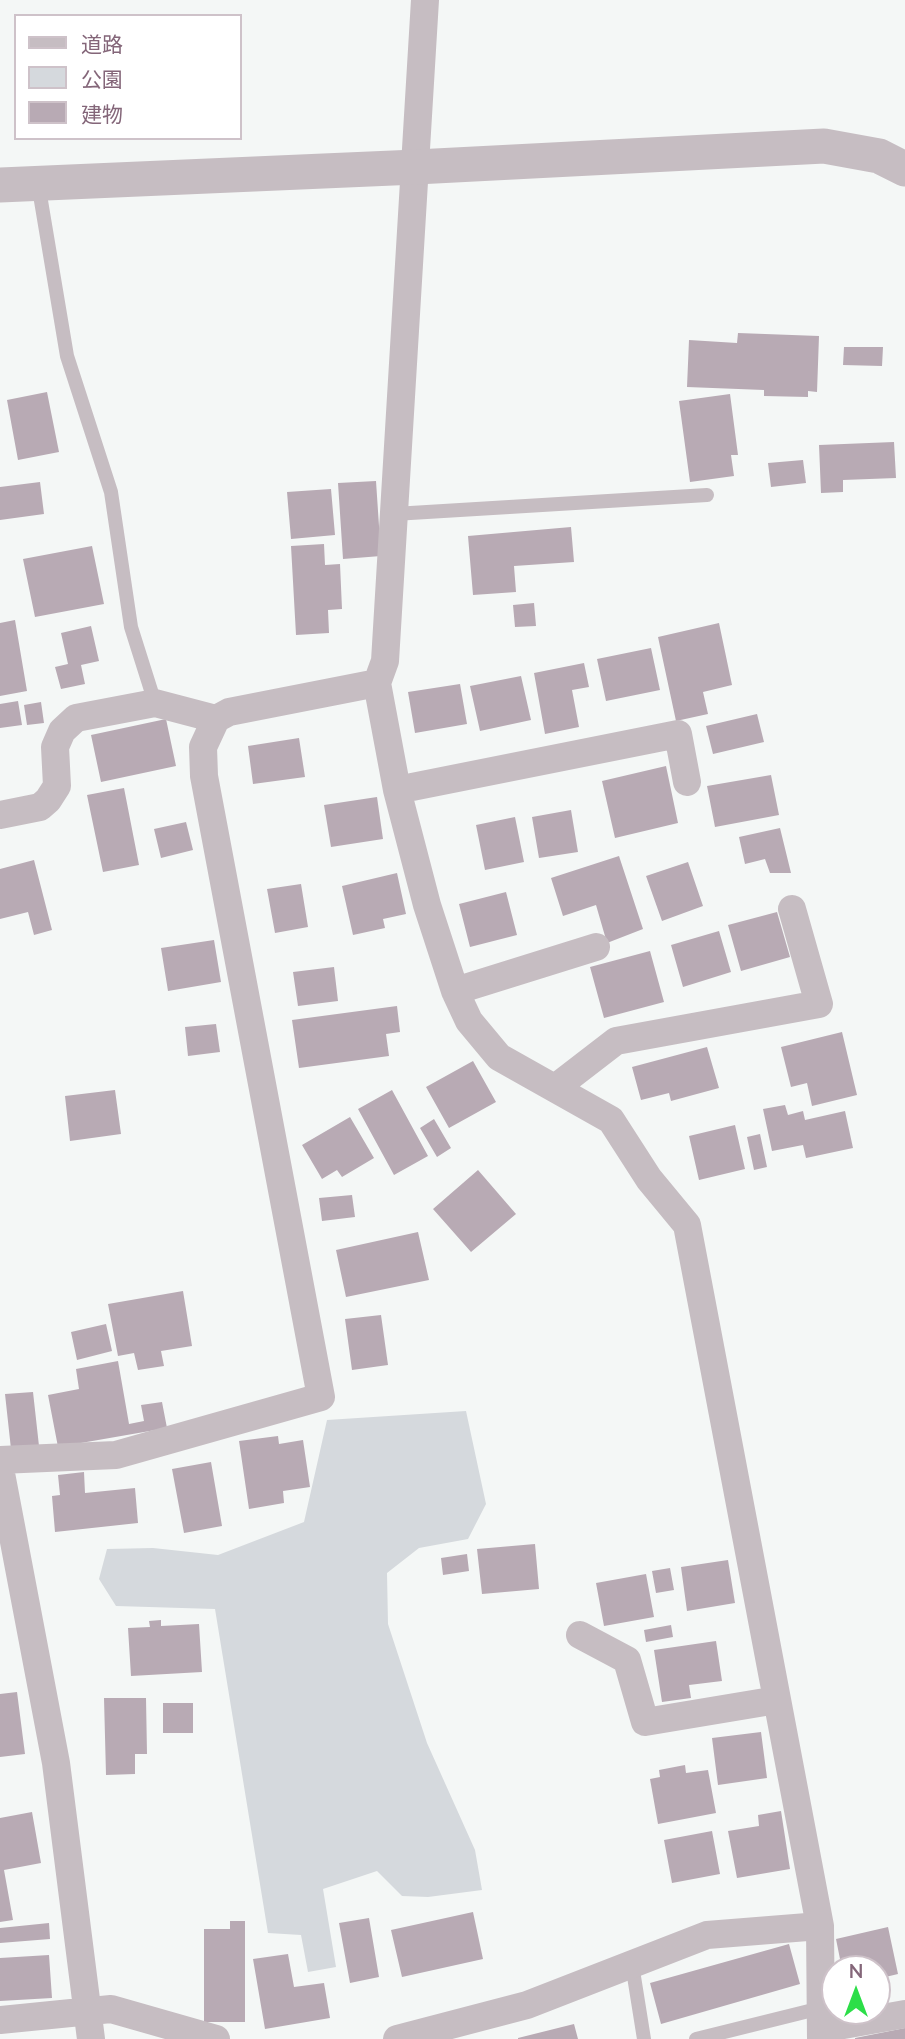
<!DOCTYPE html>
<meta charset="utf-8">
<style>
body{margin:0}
#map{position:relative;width:905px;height:2039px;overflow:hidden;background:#f4f7f6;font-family:Lato,"Noto Sans JP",sans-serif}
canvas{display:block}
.legend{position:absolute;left:14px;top:14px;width:228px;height:126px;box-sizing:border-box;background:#fff;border:2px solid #cec2c9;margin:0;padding:9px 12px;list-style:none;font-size:21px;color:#846679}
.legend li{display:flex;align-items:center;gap:14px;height:35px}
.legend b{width:35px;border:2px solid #cec2c9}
.north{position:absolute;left:821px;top:1955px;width:70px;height:70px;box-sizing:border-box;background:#fff;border:2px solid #cec2c9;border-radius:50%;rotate:0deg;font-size:19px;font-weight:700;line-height:28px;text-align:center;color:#846679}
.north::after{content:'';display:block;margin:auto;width:24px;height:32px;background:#2cde48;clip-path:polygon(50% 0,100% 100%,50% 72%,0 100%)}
</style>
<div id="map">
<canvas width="905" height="2039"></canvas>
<ul class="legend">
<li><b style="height:9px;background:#c6bdc2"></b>道路</li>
<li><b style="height:19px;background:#d5d9dd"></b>公園</li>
<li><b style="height:19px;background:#b8aab4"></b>建物</li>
</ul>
<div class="north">N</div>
</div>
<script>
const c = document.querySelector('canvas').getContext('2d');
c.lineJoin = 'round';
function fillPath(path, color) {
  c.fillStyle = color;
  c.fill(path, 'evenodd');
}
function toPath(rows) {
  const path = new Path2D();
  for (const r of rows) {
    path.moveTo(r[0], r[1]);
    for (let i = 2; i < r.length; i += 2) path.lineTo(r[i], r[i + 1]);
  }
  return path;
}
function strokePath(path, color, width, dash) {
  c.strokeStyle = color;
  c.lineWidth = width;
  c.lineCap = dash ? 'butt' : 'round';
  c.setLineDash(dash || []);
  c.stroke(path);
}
fillPath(toPath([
 [466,1411,486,1504,468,1539,419,1548,387,1573,388,1624,427,1743,475,1850,482,1890,428,1897,402,1896,377,1871,323,1889,336,1967,308,1972,301,1935,268,1933,215,1609,116,1606,99,1579,107,1549,153,1548,218,1555,304,1522,327,1420]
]), '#d5d9dd');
fillPath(toPath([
 [738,333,819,336,817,392,808,391,808,397,764,396,764,390,687,387,689,340,737,343],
 [844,347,883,347,882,366,843,365],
 [47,392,59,452,18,460,7,400],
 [730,394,738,455,731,455,734,476,690,482,679,401],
 [894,442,896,478,843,480,843,492,821,493,819,445],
 [803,460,806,483,771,487,768,463],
 [376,481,381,556,343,559,338,483],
 [40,482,44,514,0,520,0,487],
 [331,489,335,535,291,539,287,492],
 [571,527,574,562,514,566,516,592,473,595,468,536],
 [324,544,325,565,340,564,342,609,328,610,329,633,296,635,291,546],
 [92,546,104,604,35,617,23,559],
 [534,603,536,626,515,627,513,605],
 [15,620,27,691,0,696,0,623],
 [719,623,732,685,703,692,708,714,676,721,658,637],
 [91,626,99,661,81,665,85,684,61,689,55,667,68,664,61,633],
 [651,648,660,690,606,701,597,659],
 [584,663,589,687,572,690,579,727,545,734,534,673],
 [521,676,531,720,480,731,470,686],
 [460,684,467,724,415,733,408,692],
 [18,701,22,725,0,728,0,704],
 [41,702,44,723,27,725,24,705],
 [757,714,764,742,713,754,706,726],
 [166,719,176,766,101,782,91,735],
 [299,738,305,777,253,784,248,746],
 [666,766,678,823,615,838,602,781],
 [771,775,779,815,715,827,707,786],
 [124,788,139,865,103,872,87,795],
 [377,797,383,839,331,847,324,805],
 [571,810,578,852,539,858,532,817],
 [515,817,524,862,485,870,476,825],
 [186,822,193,850,161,858,154,829],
 [780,828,791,873,770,873,765,859,745,864,739,837],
 [619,856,643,929,607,943,596,905,563,916,551,878],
 [34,860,52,930,34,935,28,912,0,919,0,869],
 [688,862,703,906,662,921,646,876],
 [397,873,406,914,383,919,385,928,353,935,342,886],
 [301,884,308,927,275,933,267,889],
 [506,892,517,935,470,947,459,904],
 [777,912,790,957,741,971,728,925],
 [719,931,731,972,683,987,671,945],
 [214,940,221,982,168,991,161,948],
 [650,951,664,1002,604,1018,590,967],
 [334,967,338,1001,298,1006,293,972],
 [397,1006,400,1032,386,1034,389,1056,299,1068,292,1020],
 [216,1024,220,1052,188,1056,185,1027],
 [842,1032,857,1095,812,1106,807,1083,791,1087,781,1047],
 [707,1047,719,1088,671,1101,669,1093,641,1100,632,1067],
 [473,1061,496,1102,449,1128,426,1087],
 [115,1090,121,1134,70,1141,65,1096],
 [392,1090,428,1156,394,1175,358,1109],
 [785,1105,788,1115,803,1111,805,1120,845,1111,853,1148,806,1158,803,1145,772,1151,763,1109],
 [350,1117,374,1158,342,1177,337,1170,322,1179,302,1145],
 [434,1119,451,1148,437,1157,420,1128],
 [735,1125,745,1169,699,1180,689,1136],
 [760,1134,767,1167,754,1170,747,1137],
 [478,1170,516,1214,471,1252,433,1209],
 [352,1195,355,1217,322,1221,319,1198],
 [418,1232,429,1280,346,1297,336,1250],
 [183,1291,192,1346,161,1351,164,1366,138,1370,134,1353,118,1356,108,1304],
 [381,1315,388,1365,352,1370,345,1319],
 [106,1324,112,1351,77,1360,71,1332],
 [118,1361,129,1424,144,1421,141,1405,162,1402,167,1428,58,1447,48,1395,79,1389,76,1369],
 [33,1392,39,1446,11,1449,5,1394],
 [278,1436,279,1444,303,1440,310,1487,283,1491,284,1503,249,1509,239,1441],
 [211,1462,222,1526,184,1533,172,1469],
 [84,1472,85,1493,135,1488,138,1523,55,1532,52,1496,60,1495,58,1475],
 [535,1544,539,1589,482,1594,477,1549],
 [467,1554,469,1571,443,1575,441,1558],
 [728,1560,735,1603,687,1611,681,1567],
 [670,1568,674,1590,656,1593,652,1571],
 [646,1574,654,1617,604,1626,596,1583],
 [161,1620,161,1626,199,1624,202,1672,131,1676,128,1628,150,1627,149,1621],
 [671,1625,673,1637,646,1642,644,1630],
 [716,1641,722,1681,689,1685,691,1698,662,1702,654,1650],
 [17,1692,25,1754,0,1757,0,1694],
 [104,1698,146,1698,147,1754,135,1754,135,1774,106,1775],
 [163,1703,193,1703,193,1733,163,1733],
 [761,1732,767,1778,718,1785,712,1738],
 [685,1765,686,1773,708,1770,716,1813,658,1824,650,1779,660,1777,659,1770],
 [781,1811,790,1869,737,1878,728,1831,759,1826,758,1815],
 [32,1812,41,1863,4,1870,13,1920,0,1922,0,1818],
 [712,1831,720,1874,672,1883,664,1840],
 [473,1912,483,1959,402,1977,391,1930],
 [369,1918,379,1977,350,1983,339,1923],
 [230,1921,245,1921,245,2022,204,2022,204,1929,230,1929],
 [49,1923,50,1939,0,1943,0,1928],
 [888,1927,898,1974,877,1979,877,1969,842,1969,836,1939],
 [789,1944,800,1984,661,2024,650,1983],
 [288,1954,294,1987,324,1983,330,2018,265,2029,253,1959],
 [49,1955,52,1998,0,2001,0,1958],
 [574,2024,578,2039,518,2039,518,2038],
 [905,2028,905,2039,855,2039,855,2038]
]), '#b8aab4');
strokePath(toPath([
 [38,183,67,356,111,492,131,627,155,703],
 [394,514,707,495],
 [632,1964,644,2039],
 [696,2039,821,2008]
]), '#c6bdc2', 14);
strokePath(toPath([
 [377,683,397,790,427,905,455,991,469,1021,499,1057,611,1120,649,1179,687,1225,820,1926,821,2039],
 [397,790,678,734,687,782],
 [0,815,40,807,48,800,57,786,55,747,62,731,76,718,155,703,216,719],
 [455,991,596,947],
 [555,1088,616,1041,819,1004,792,909],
 [0,1460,116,1455,321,1397,204,776,203,747,216,719,229,712,377,683,385,661,425,0],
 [0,1468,56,1763,91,2039],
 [580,1635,627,1660,645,1722,777,1700],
 [0,2020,111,2009,216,2039],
 [821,2029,905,2014],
 [397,2039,527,2005,707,1935,820,1926]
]), '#c6bdc2', 28);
strokePath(toPath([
 [0,185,416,167,824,146,879,156,905,169]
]), '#c6bdc2', 35);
</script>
